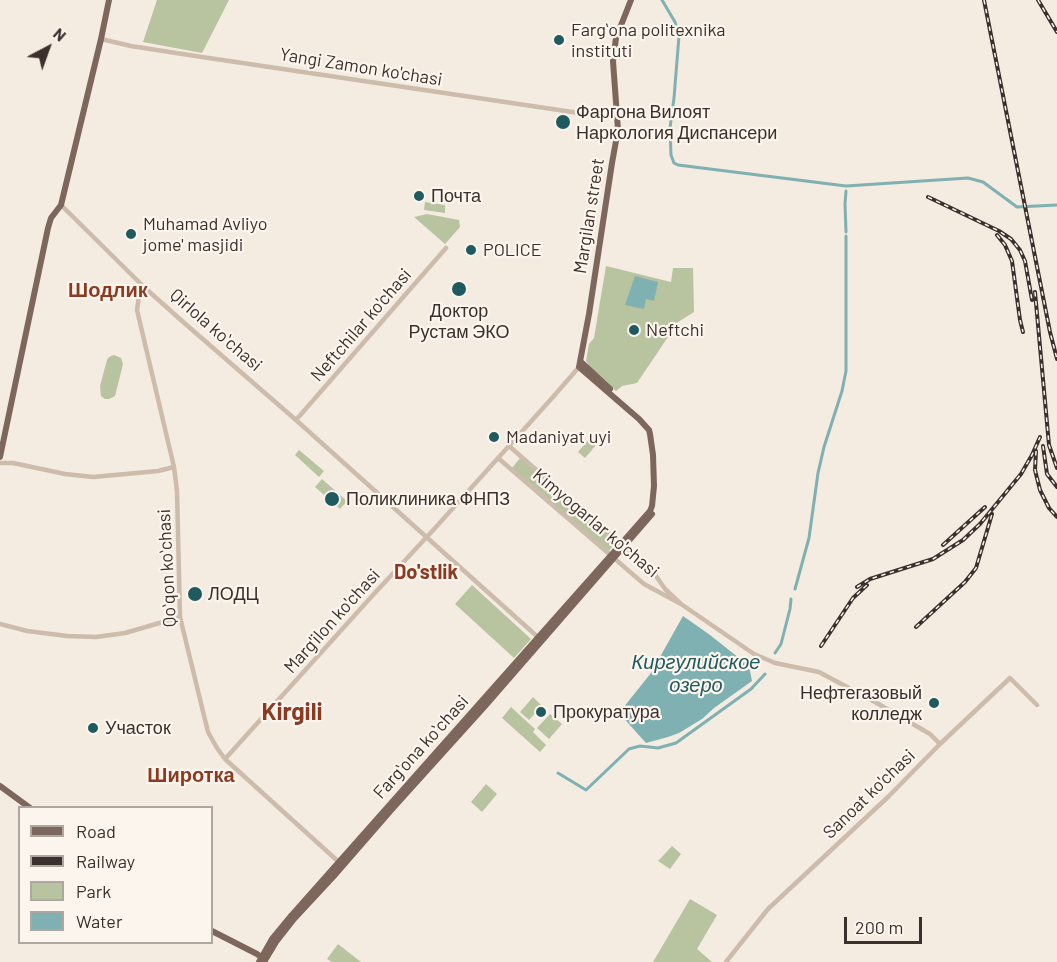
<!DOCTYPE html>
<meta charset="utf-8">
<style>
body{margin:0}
#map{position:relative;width:1057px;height:962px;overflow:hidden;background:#f4ebe1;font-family:Barlow,sans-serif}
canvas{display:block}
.legend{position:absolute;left:18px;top:806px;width:195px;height:138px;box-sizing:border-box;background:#fbf5ee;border:2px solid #aea6a0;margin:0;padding:8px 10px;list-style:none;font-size:18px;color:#3b302b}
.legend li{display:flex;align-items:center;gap:12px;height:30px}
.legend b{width:30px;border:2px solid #aea6a0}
.north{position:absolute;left:18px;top:18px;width:60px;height:60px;-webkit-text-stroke:4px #fbf5ee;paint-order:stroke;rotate:41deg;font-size:16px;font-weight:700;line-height:24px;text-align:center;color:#3b302b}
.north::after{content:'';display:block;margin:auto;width:21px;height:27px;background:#3b302b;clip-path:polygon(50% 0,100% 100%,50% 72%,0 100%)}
.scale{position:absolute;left:844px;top:917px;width:78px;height:27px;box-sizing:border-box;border:3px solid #3b302b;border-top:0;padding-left:8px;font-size:18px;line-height:21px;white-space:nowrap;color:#3b302b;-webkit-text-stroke:4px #fbf5ee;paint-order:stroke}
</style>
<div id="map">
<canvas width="1057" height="962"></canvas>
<ul class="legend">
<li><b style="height:8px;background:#7d675c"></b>Road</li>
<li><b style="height:8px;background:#3b302b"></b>Railway</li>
<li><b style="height:16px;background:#b8c4a0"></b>Park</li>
<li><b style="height:16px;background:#7fb0b2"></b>Water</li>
</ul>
<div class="north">N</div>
<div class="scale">200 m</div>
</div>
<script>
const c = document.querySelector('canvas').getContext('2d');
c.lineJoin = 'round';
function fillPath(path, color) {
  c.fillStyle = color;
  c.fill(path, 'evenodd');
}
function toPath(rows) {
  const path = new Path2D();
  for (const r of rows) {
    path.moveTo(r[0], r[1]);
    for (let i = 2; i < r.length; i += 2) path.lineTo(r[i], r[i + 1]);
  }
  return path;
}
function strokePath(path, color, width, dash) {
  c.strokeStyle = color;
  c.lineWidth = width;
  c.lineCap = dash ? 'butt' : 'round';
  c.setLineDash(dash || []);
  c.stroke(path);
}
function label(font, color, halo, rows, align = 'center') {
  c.font = font + ' Barlow,sans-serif';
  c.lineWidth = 4.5;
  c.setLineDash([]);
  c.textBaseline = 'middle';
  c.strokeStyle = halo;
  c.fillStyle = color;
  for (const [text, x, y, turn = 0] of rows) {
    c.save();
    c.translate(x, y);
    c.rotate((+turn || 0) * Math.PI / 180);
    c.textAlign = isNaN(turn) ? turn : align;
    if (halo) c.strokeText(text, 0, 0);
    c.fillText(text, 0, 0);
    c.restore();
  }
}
fillPath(toPath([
 [157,0,229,0,202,53,143,42],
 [425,202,445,205,445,213,424,210],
 [427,214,459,220,460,227,445,244,414,217],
 [606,266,671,282,673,268,693,268,694,312,678,322,637,383,622,386,616,391,592,370,586,361,589,344,594,338],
 [114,355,121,358,123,364,115,396,109,399,105,399,101,396,100,386,107,360,109,357],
 [590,438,597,444,585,458,578,452],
 [299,450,324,471,319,477,295,455],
 [521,457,617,541,607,553,511,469],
 [322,479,347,501,340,509,315,487],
 [472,585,531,639,514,658,455,604],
 [533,697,542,706,529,720,520,712],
 [511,707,535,729,533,732,546,745,540,752,502,718],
 [550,714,562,724,549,739,537,728],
 [486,784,497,794,482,812,471,802],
 [672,846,681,854,670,869,658,861],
 [690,899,717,915,697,949,712,962,653,962],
 [338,944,361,962,332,962,327,959]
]), '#b8c4a0');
fillPath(toPath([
 [635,276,658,282,654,301,646,299,644,309,625,305],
 [683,616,710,635,749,666,752,681,714,708,702,719,679,733,668,737,646,743,619,713,651,673]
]), '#7fb0b2');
strokePath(toPath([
 [662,0,675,22,679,36,674,98,670,128,671,155,674,163,678,165,846,186,968,178,983,182,1017,207,1057,205],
 [846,191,845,204,846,232],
 [795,589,809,538,818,473,824,447,842,391,846,371,846,236],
 [775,653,781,644,790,609,791,599],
 [558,773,586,790,629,749,640,746,658,748,676,743,751,689,765,674]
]), '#7fb0b2', 3);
strokePath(toPath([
 [101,39,131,46,202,57,579,113,617,118],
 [61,205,144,287,182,321,296,420,540,639],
 [144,287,139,296,137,310,174,467,177,491,180,617,208,732,217,748,225,759,341,864],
 [296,420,446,248],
 [498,458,644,584,681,604,665,589,654,573,509,446],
 [0,463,13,463,65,474,93,477,158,471,174,467],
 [681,604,754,654,775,663,819,672,875,702,930,734,940,744],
 [0,624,27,631,67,636,96,637,125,633,180,617],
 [225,759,373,595,436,527,553,397,579,367],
 [726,962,768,909,888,797,940,744,1010,678,1037,705]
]), '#cdbbac', 4.5);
strokePath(toPath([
 [581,362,610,389],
 [0,457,48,228,51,218,61,205,101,39,109,0],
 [0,786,30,808],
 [212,931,257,954,264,959],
 [259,962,272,939,291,916,621,544,650,511,652,506,654,486,653,455,650,434,649,430,639,419,579,367,589,314,612,163,618,130,613,61,616,38,631,0],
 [264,962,276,942,294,919,333,877,393,808,486,705,652,514]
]), '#7d675c', 6);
const rail = toPath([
 [984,0,1050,332,1057,359],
 [1038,0,1057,32],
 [928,197,999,231,1011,239,1020,250,1025,261,1032,300],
 [997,235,1005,245,1012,261,1020,320,1023,332],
 [1035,292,1049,445,1057,468],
 [1043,446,1047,474,1057,487],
 [1036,451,1035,470,1040,490,1049,508,1057,517],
 [943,545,985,507],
 [857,587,870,579,933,559,963,540,980,524,1021,474,1032,455,1040,437],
 [916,627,965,582,976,568,992,514],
 [821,646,853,598,867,585]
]);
strokePath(rail, '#3b302b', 4);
strokePath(rail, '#fbf5ee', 1.5, [4.5]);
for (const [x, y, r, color] of [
 [559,40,6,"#1f5a5e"],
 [563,122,8,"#1f5a5e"],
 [419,196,6,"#1f5a5e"],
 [131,234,6,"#1f5a5e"],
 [471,250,6,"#1f5a5e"],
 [459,289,8,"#1f5a5e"],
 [634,330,6,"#1f5a5e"],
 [494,437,6,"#1f5a5e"],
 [332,499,8,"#1f5a5e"],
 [195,594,8,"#1f5a5e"],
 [934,703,6,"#1f5a5e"],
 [541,712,6,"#1f5a5e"],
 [93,728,6,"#1f5a5e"]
]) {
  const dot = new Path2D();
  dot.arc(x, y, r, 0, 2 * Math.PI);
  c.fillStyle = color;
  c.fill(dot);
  strokePath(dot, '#fbf5ee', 2);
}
label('18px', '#3b302b', '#fbf5ee', [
 ["Fargʻona politexnika",571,30],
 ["instituti",571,51],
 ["Фаргона Вилоят",576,112],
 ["Наркология Диспансери",576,133],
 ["Почта",431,196],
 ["Muhamad Avliyo",143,224],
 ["jome' masjidi",143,245],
 ["POLICE",483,250],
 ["Доктор",459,311,"center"],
 ["Рустам ЭКО",459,332,"center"],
 ["Neftchi",646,330],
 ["Madaniyat uyi",506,437],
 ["Поликлиника ФНПЗ",346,499],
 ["ЛОДЦ",208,594],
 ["Нефтегазовый",922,693,"right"],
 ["колледж",922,714,"right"],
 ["Прокуратура",553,712],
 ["Участок",105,728]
], 'left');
label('18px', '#3b302b', '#fbf5ee', [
 ["Yangi Zamon ko'chasi",361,67,9],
 ["Margilan street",589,216,-81],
 ["Neftchilar ko'chasi",361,325,-49],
 ["Qirlola koʻchasi",216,330,41],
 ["Kimyogarlar ko'chasi",596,523,40],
 ["Qoʻqon koʻchasi",167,568,-93],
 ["Marg'ilon ko'chasi",332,621,-48],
 ["Fargʻona koʻchasi",421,747,-48],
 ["Sanoat ko'chasi",869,794,-44]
]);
label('bold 20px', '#8c3b22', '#fbf5ee', [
 ["Шодлик",108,290],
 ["Do'stlik",426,572],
 ["Широтка",191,775]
]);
label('italic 20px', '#1f5a5e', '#fbf5ee', [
 ["Киргулийское",696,662],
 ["озеро",696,685]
]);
label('bold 24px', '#8c3b22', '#fbf5ee', [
 ["Kirgili",292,712]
]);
</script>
